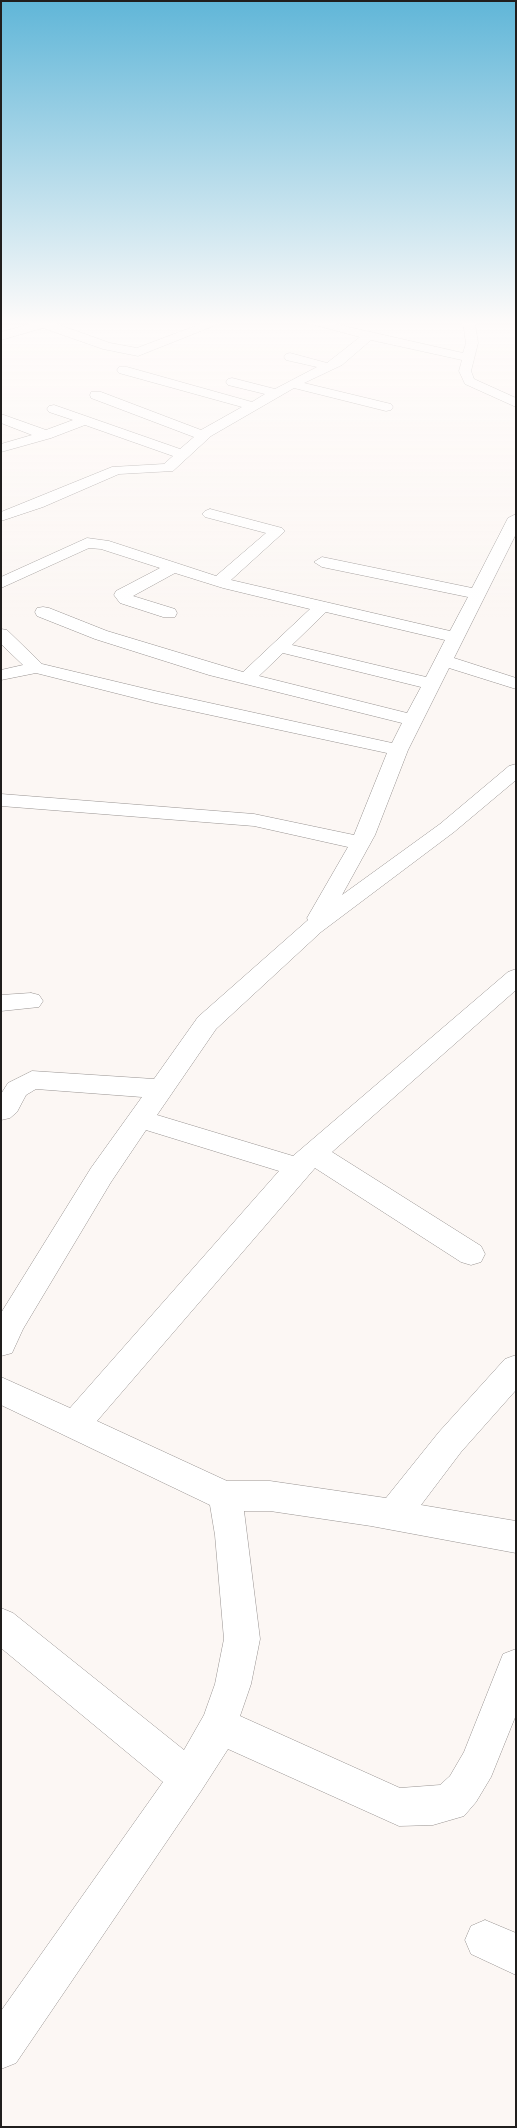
<!DOCTYPE html>
<style>
body{margin:0}
#map{position:relative;width:517px;height:2128px;overflow:hidden;background:#fcf7f4;font-family:Inter,sans-serif}
canvas{display:block}
.frame{position:absolute;inset:0;border:2px solid #201e1d;pointer-events:none}
</style>
<div id="map">
<canvas width="517" height="2128"></canvas>
<div class="frame"></div>
</div>
<script>
const c = document.querySelector('canvas').getContext('2d');
c.lineJoin = 'round';
function toPath(rows) {
  const path = new Path2D();
  for (const r of rows) {
    path.moveTo(r[0], r[1]);
    for (let i = 2; i < r.length; i += 2) path.lineTo(r[i], r[i + 1]);
  }
  return path;
}
function strokePath(path, color, width, dash) {
  c.strokeStyle = color;
  c.lineWidth = width;
  c.lineCap = dash ? 'butt' : 'round';
  c.setLineDash(dash || []);
  c.stroke(path);
}
function fillPath(path, color) {
  c.fillStyle = color;
  c.fill(path, 'evenodd');
}
const minor = toPath([
 [33,323,54,323,110,343,137,348,203,323,221,323,138,356,103,349,43,328,1,340,1,332,33,323],
 [307,323,331,323,463,353,466,343,463,323,475,323,478,343,471,371,474,379,516,398,516,407,465,384,459,371,462,360,371,340,342,365,304,383,391,404,393,407,391,410,386,411,294,388,211,436,173,471,119,474,43,507,1,521,1,512,112,467,164,464,173,456,85,425,51,438,1,452,1,444,32,435,1,423,1,414,46,430,73,420,49,412,47,409,49,406,54,405,180,449,194,437,91,398,90,395,91,392,101,392,201,430,242,407,119,373,117,370,119,367,127,367,252,402,265,394,228,385,226,382,228,379,232,378,275,389,317,367,286,360,284,357,286,354,290,353,327,363,360,337,307,323],
 [210,509,282,528,285,531,231,580,450,631,468,597,322,567,314,562,322,557,472,588,508,518,516,514,516,534,454,658,516,678,516,689,449,668,408,750,375,835,342,895,440,824,509,766,516,764,516,780,454,832,321,932,216,1029,157,1115,293,1156,508,972,516,969,516,990,332,1152,481,1246,485,1254,481,1262,471,1265,461,1262,315,1168,97,1421,227,1481,270,1481,386,1498,439,1432,505,1359,516,1355,516,1390,461,1452,421,1505,516,1521,516,1553,371,1526,270,1511,244,1511,260,1639,251,1684,240,1716,400,1788,440,1785,450,1776,464,1752,503,1654,516,1649,516,1715,491,1777,476,1802,464,1816,433,1825,399,1826,228,1749,201,1791,16,2063,1,2069,1,2011,163,1782,1,1648,1,1608,13,1613,184,1750,204,1715,215,1684,224,1639,215,1535,210,1505,1,1405,1,1377,70,1408,279,1171,146,1130,111,1182,23,1329,12,1353,1,1356,1,1313,91,1168,142,1097,36,1089,26,1095,17,1112,10,1118,1,1120,1,1094,8,1083,32,1071,154,1079,198,1017,308,920,307,918,348,847,254,826,1,806,1,794,254,814,354,835,387,753,155,703,36,673,1,680,1,670,23,665,1,644,1,629,7,630,42,664,155,691,392,743,402,723,209,675,95,639,37,616,35,612,37,608,43,607,49,608,107,631,243,672,310,609,223,588,175,573,133,596,175,609,177,613,175,617,163,617,120,603,114,595,116,591,160,568,101,549,89,548,1,588,1,577,87,538,109,541,216,576,266,533,205,517,202,514,205,511,210,509],
 [326,612,445,640,426,677,292,645,326,612],
 [283,653,421,687,407,713,259,676,283,653],
 [31,993,39,995,43,1001,39,1007,1,1011,1,995,31,993],
 [485,1920,516,1933,516,1975,471,1954,465,1940,471,1926,485,1920]
]);
strokePath(minor, '#989391', 1);
fillPath(minor, '#fff');
const sky = c.createLinearGradient(0, 0, 0, 621);
sky.addColorStop(0, '#60b6d8');
sky.addColorStop(0.52, '#fefbfa');
sky.addColorStop(1, '#fefbfa00');
c.fillStyle = sky;
c.fillRect(0, 0, 517, 621);
</script>
